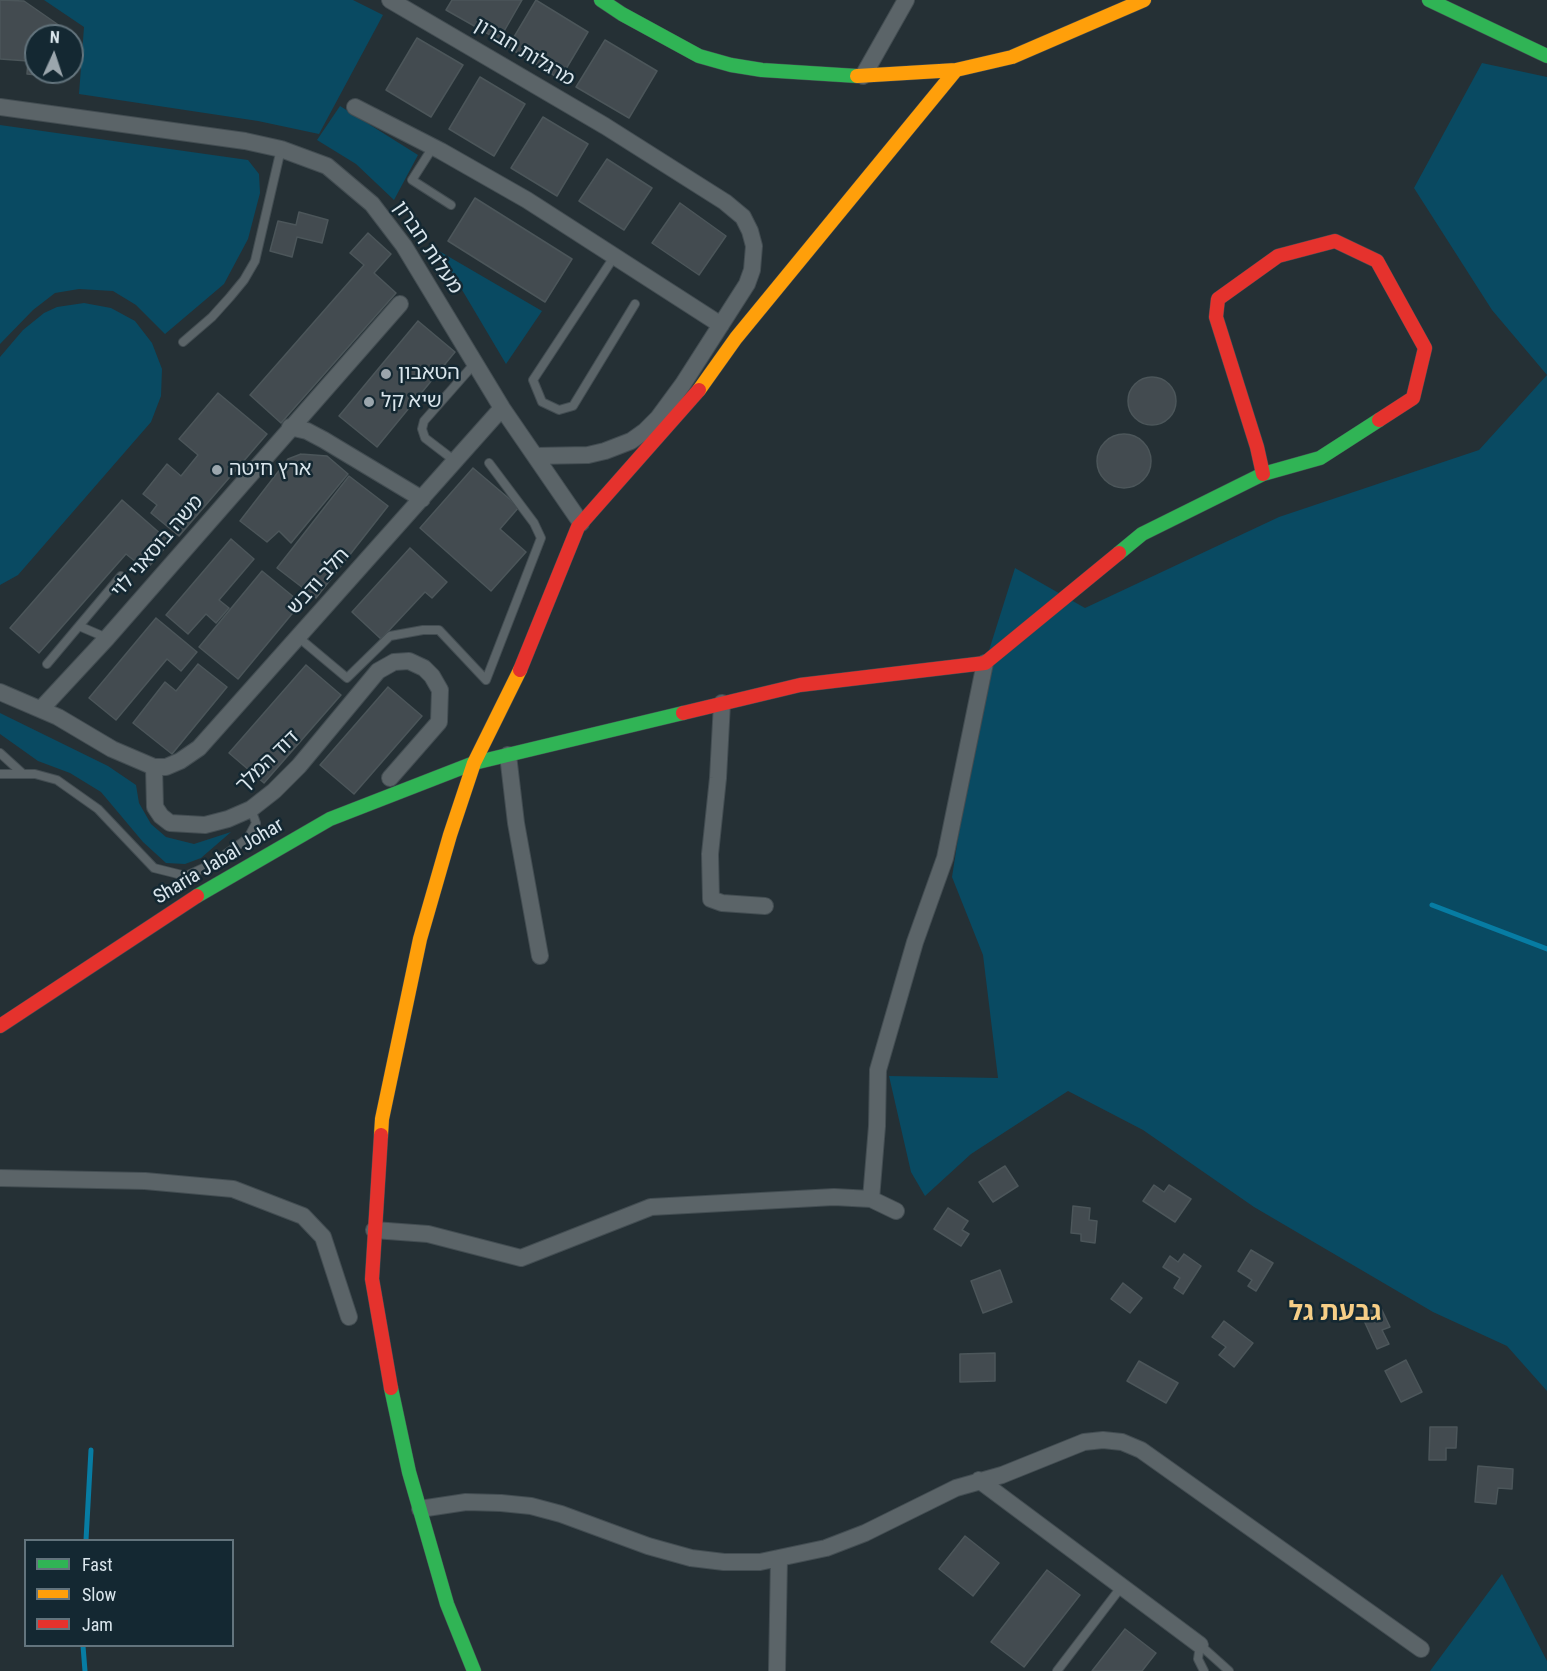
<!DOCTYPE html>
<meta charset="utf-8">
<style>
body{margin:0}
#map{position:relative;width:1547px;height:1671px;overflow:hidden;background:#253035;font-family:"Roboto Condensed",sans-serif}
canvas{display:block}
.legend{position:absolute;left:24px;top:1539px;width:210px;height:108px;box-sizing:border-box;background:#142832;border:2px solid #63747d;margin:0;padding:8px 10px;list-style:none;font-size:18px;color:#dae6ed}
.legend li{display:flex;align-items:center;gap:12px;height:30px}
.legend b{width:30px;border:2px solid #63747d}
.north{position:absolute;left:24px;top:24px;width:60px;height:60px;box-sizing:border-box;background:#142832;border:2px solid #63747d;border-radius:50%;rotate:3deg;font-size:16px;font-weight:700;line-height:24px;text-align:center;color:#dae6ed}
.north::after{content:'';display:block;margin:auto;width:21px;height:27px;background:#9ba6ad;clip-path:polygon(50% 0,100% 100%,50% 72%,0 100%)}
</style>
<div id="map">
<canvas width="1547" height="1671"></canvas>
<ul class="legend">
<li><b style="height:8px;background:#30b455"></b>Fast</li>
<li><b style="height:8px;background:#ff9f0a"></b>Slow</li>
<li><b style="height:8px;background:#e5322d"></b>Jam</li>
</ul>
<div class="north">N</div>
</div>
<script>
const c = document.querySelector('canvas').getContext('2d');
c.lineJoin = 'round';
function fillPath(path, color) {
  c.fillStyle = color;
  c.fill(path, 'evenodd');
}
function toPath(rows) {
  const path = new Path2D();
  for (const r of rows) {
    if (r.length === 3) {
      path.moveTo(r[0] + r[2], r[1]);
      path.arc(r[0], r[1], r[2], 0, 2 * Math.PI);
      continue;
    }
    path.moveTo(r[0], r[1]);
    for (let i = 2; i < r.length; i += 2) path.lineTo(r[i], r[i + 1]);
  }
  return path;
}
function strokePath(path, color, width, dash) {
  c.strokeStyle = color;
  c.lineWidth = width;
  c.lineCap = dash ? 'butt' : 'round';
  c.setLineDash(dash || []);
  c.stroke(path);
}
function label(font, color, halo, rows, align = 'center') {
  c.font = font + ' "Roboto Condensed","Noto Sans Hebrew",sans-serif';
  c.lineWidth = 5;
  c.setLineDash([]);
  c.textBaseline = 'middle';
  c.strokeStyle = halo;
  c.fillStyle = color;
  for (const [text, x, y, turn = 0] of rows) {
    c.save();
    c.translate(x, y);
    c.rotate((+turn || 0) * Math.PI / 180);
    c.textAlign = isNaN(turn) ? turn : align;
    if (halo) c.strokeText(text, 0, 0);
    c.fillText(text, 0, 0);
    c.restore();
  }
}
fillPath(toPath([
 [44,0,353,0,383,15,319,134,258,121,79,94,84,27],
 [1482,63,1547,77,1547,1391,1507,1346,1433,1312,1254,1207,1143,1130,1068,1091,971,1154,925,1196,911,1172,889,1076,998,1078,983,955,952,877,985,663,1015,568,1085,608,1279,517,1479,450,1547,375,1492,310,1414,188],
 [340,106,418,155,394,200,356,164,317,140],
 [0,125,248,160,259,174,260,193,248,239,224,284,165,334,136,305,113,291,79,289,55,293,33,310,0,344],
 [439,251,542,311,506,364],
 [84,303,111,308,135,321,152,343,162,369,161,396,151,422,18,575,0,585,0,357,23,330,44,313,57,307],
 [0,713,108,766,136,785,139,803,151,824,166,837,194,844,231,832,201,858,185,864,166,863,143,842,101,792,70,773,38,761,0,734],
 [1502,1574,1547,1661,1547,1671,1430,1671]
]), '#094a62');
strokePath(toPath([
 [1432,905,1547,949],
 [86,1540,91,1450],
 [83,1646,85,1671]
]), '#077ca3', 5);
const building = toPath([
 [0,0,24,1,73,35,72,55,72,36,36,36,36,72,52,72,47,76,27,74,28,61,0,59,0,0],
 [452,0,522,0,499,40,446,10,452,0],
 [536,0,588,32,560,79,508,47,536,0],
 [417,38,463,65,431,117,386,90,417,38],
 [605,40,657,71,629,118,576,87,605,40],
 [480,77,525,104,494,156,449,129,480,77],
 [543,117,588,144,557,196,511,168,543,117],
 [607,159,652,188,624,230,579,201,607,159],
 [475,198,572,259,545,302,448,241,475,198],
 [680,203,726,236,699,275,652,243,680,203],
 [299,212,328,220,322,243,297,237,292,257,270,251,278,221,296,225,299,212],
 [368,233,391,254,374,273,396,293,281,423,250,395,364,265,350,253,368,233],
 [418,321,455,352,377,447,339,416,418,321],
 [1152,401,24],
 [218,393,267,434,179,536,151,513,157,505,143,494,167,464,181,476,198,455,179,439,218,393],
 [1124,461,27],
 [301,454,327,456,348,474,291,543,279,531,267,542,240,521,288,459,301,454],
 [473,468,519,507,500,529,526,552,491,591,420,528,473,468],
 [349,476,388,506,316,598,277,568,349,476],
 [122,500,170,542,146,570,126,554,39,653,10,628,122,500],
 [231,539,254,559,219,600,229,608,216,623,206,614,188,634,166,615,231,539],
 [410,548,447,582,432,598,425,592,381,639,352,612,410,548],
 [262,571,301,603,238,679,199,647,262,571],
 [156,618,197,652,181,671,167,659,116,720,89,698,156,618],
 [198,664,227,687,172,754,133,723,165,682,176,691,198,664],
 [306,665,341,695,264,783,229,753,306,665],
 [388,687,422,716,354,794,320,765,388,687],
 [1005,1166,1018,1186,993,1202,979,1182,1005,1166],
 [1154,1185,1164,1192,1169,1185,1191,1199,1175,1222,1143,1201,1154,1185],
 [1073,1206,1090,1208,1089,1220,1097,1221,1095,1243,1081,1241,1081,1234,1071,1233,1073,1206],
 [948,1208,968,1221,962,1230,969,1234,961,1246,934,1229,948,1208],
 [1251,1250,1273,1263,1256,1291,1248,1286,1252,1280,1238,1271,1251,1250],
 [1184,1254,1201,1266,1183,1294,1174,1288,1180,1278,1163,1267,1170,1256,1178,1262,1184,1254],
 [1000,1270,1012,1302,983,1313,971,1281,1000,1270],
 [1123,1283,1142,1298,1130,1313,1111,1299,1123,1283],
 [1380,1306,1390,1327,1382,1330,1389,1344,1377,1349,1361,1314,1380,1306],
 [1224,1321,1253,1343,1234,1367,1219,1355,1226,1347,1212,1337,1224,1321],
 [995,1353,995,1381,960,1382,960,1354,995,1353],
 [1406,1360,1422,1392,1401,1402,1385,1371,1406,1360],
 [1139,1361,1178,1383,1166,1403,1127,1381,1139,1361],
 [1430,1427,1457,1427,1456,1448,1446,1448,1446,1460,1429,1460,1430,1427],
 [1478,1466,1513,1469,1512,1489,1498,1488,1496,1504,1475,1502,1478,1466],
 [965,1536,999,1563,973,1596,939,1569,965,1536],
 [1047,1570,1080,1595,1024,1667,991,1642,1047,1570],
 [1125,1629,1156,1653,1142,1671,1092,1671,1125,1629]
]);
fillPath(building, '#434b50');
strokePath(building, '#4c565a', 1.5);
const lane = toPath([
 [433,147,412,180,451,205],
 [614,257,533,380,542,402,559,410,573,406,635,304],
 [183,342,212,317,230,297,244,280,255,261,281,149],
 [455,461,425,438,422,429,424,421,475,363],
 [79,626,107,638],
 [298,637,347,678,390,636,423,630,439,630,486,680,541,538,534,523,489,463],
 [47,664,121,576],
 [0,753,22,773],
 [0,774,35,774,57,780,98,809,154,868,186,876,212,864,248,838,256,823,251,809],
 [1200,1645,1229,1671],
 [1200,1645,1198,1659,1204,1671],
 [1057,1671,1122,1586]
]);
const street = toPath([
 [390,0,605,126,725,202,743,217,750,231,754,246,752,270,747,284,683,384,658,418,645,431,631,441,605,451,588,455,535,456],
 [863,76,906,0],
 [0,107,245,141,281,149,327,166,372,204,404,246,502,408,581,523],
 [355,107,441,151,527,200,721,325],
 [290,427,307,431,324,440,422,499],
 [0,692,58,717,112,749,154,767,155,807,161,816,170,823,205,825,228,819,251,809,274,791,299,766,378,671,394,662,409,661,424,668,432,676,440,690,439,722,390,778],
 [722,703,718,778,710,854,711,899,722,903,765,906],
 [41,709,107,638,400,304],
 [508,755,516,823,540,956],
 [154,767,166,767,180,761,199,748,502,408],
 [0,1178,145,1181,233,1189,303,1216,323,1237,349,1317],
 [871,1199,877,1126,878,1070,915,942,945,858,985,663],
 [374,1230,428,1234,521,1258,651,1207,834,1197,871,1199,896,1211],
 [979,1480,1200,1645],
 [420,1509,466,1502,501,1503,531,1506,561,1514,648,1546,691,1558,724,1562,760,1562,826,1548,865,1533,956,1488,1002,1475,1084,1442,1103,1440,1122,1442,1141,1450,1421,1649],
 [777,1671,779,1558]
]);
const fast = toPath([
 [601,0,622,14,699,56,731,65,762,70,857,76],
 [1429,0,1547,56],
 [1119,553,1142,534,1263,474,1320,458,1379,420],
 [197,896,330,819,474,763,683,713],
 [391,1388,409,1472,447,1604,474,1671]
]);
const slow = toPath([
 [857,76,956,70,1012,57,1144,0],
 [699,390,736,338,956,70],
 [381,1135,382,1119,420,939,450,835,474,763,520,670]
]);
const jam = toPath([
 [1263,474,1257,447,1216,317,1218,299,1278,256,1335,241,1377,261,1425,348,1413,398,1379,420],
 [520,670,578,527,699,390],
 [683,713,800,685,985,663,1119,553],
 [0,1026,197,896],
 [381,1135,372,1279,391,1388]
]);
strokePath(lane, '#434d52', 10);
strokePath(street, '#434d52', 18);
strokePath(fast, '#434d52', 15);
strokePath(slow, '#434d52', 15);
strokePath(jam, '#434d52', 15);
strokePath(lane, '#5b6468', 8);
strokePath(street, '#5b6468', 16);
strokePath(fast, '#30b455', 14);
strokePath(slow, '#ff9f0a', 14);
strokePath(jam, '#e5322d', 14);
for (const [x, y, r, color] of [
 [386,374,6,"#9ba6ad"],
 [369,402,6,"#9ba6ad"],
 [217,470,6,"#9ba6ad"]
]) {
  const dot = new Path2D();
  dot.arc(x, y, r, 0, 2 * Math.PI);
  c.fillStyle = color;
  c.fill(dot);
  strokePath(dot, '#142832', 2);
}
label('20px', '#dae6ed', '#142832', [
 ["מרגלות חברון",524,53,31],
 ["מעלות חברון",427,248,56],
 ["משה בוסאני לוי",158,547,-49],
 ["חלב ודבש",319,582,-48],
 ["דוד המלך",268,762,-44],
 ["Sharia Jabal Johar",219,862,-31]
]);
label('20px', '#dae6ed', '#142832', [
 ["הטאבון",398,374],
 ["שיא קל",381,402],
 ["ארץ חיטה",229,470]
], 'left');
label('bold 26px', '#f6ce87', '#142832', [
 ["גבעת גל",1335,1313]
]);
</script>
